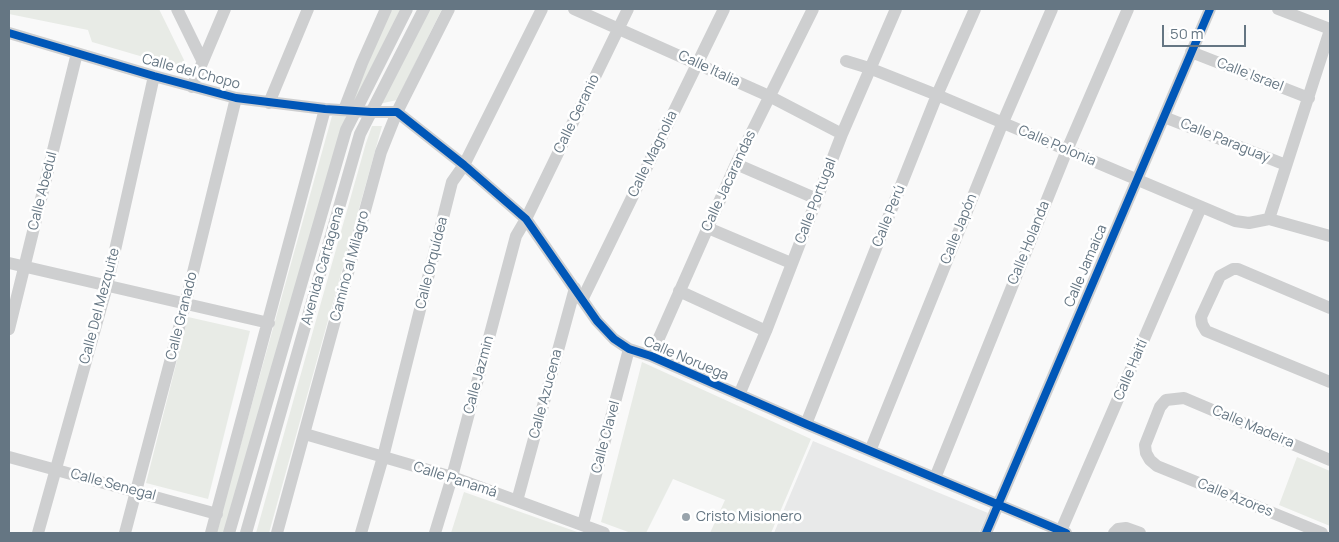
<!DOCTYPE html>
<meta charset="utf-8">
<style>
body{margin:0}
#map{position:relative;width:1339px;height:542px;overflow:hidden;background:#f9f9f9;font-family:Manrope,sans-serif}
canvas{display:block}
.frame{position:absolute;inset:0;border:10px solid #657683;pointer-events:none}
.scale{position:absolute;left:1162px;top:25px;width:84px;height:22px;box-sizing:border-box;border:2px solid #657683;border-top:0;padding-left:6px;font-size:15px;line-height:18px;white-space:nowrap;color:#657683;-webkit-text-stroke:4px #fff;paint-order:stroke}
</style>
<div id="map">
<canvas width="1339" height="542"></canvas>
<div class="frame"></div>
<div class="scale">50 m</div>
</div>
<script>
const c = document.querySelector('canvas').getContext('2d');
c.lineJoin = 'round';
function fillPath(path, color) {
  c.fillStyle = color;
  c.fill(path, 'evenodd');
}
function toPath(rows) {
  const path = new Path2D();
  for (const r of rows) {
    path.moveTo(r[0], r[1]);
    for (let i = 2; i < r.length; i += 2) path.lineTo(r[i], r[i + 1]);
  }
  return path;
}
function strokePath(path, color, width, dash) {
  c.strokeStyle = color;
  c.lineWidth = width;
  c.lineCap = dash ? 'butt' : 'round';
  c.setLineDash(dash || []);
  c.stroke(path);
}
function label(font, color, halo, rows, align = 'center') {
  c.font = font + ' Manrope,sans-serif';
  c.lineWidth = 5;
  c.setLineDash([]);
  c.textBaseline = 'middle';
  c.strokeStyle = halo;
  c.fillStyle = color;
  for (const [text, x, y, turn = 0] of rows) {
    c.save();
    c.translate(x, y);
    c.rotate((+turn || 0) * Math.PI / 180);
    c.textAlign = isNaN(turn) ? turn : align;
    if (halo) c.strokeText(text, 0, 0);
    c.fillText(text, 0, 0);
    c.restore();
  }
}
fillPath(toPath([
 [813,441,988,513,979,533,774,533]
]), '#e8e9e9');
fillPath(toPath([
 [9,9,159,9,184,60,181,68,92,42,88,30,9,14],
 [389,9,402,9,354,104,351,104],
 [428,9,442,9,397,100,379,104],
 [332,116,346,116,226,533,216,533],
 [372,126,382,126,269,533,256,533,366,143],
 [188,317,250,331,208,499,146,483],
 [642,362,811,439,771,533,710,533,725,500,673,479,646,533,631,533,601,522],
 [1297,457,1330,471,1330,526,1279,505],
 [464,492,580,533,451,533]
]), '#e8ebe6');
strokePath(toPath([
 [177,9,202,60],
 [574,9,769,96,842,134],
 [1278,9,1330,29],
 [9,33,154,76,236,98,325,109,371,112,397,112,464,165,526,219,597,321,614,339,629,349,651,356,806,424,1066,533],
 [1191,52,1309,98],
 [846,61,869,68,937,95,1235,221,1249,223,1269,219,1330,236],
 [192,87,225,9],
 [269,103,308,9],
 [344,110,362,63,386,9],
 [1164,117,1286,165],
 [736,164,817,199],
 [1269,219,1330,30],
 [708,228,791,263],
 [9,263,269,323],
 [679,291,766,331],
 [582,300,724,9],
 [1330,308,1238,269,1233,269,1220,276,1201,317,1202,324,1206,331,1330,382],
 [9,329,77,53],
 [651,356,736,164,813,9],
 [739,395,766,331,842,134,896,9],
 [806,424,937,95,975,9],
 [305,434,452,477,604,533],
 [870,451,1003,122,1052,9],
 [9,457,217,514],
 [935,478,1067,150,1128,9],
 [517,501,575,288],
 [583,524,629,349],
 [38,533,107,286,154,76],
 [125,533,185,305,236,98],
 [211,533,325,109],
 [229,533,346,130,407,9],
 [246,533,360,134,424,9],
 [277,533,381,152,397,112,449,9],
 [361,533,383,457,452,182,464,165,542,9],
 [435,533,452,477,516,236,526,219,628,9],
 [986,533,1210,9],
 [1060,533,1201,207],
 [1114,533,1118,529,1126,528,1140,533],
 [1322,533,1157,466,1150,460,1146,453,1145,445,1160,407,1166,400,1184,398,1330,460]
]), '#cecfd0', 12);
strokePath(toPath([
 [9,33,154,76,236,98,325,109,371,112,397,112,464,165,526,219,597,321,614,339,629,349,651,356,806,424,1066,533],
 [986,533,1210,9]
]), '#0057b8', 8);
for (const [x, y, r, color] of [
 [686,517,5,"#99a4ac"]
]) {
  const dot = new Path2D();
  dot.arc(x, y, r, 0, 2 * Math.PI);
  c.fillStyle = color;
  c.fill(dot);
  strokePath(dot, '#fff', 2);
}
label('14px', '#657683', '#fff', [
 ["Calle Italia",709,69,25],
 ["Calle del Chopo",191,72,15],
 ["Calle Israel",1250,75,21],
 ["Calle Geranio",577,114,-64],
 ["Calle Paraguay",1225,141,22],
 ["Calle Polonia",1057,146,23],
 ["Calle Magnolia",653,154,-64],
 ["Calle Jacarandas",729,181,-65],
 ["Calle Abedul",43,191,-76],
 ["Calle Portugal",816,201,-69],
 ["Calle Perú",889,216,-68],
 ["Calle Japón",959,229,-68],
 ["Calle Holanda",1029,243,-68],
 ["Calle Orquídea",432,263,-76],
 ["Avenida Cartagena",323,266,-74],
 ["Camino al Milagro",350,266,-75],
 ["Calle Jamaica",1086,266,-67],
 ["Calle Del Mezquite",100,306,-75],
 ["Calle Granado",182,316,-76],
 ["Calle Noruega",686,359,23],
 ["Calle Haití",1131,370,-67],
 ["Calle Jazmin",479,375,-75],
 ["Calle Azucena",546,394,-75],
 ["Calle Madeira",1253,427,23],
 ["Calle Clavel",606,437,-75],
 ["Calle Panamá",455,480,18],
 ["Calle Senegal",113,485,15],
 ["Calle Azores",1235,498,22]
]);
label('14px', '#657683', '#fff', [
 ["Cristo Misionero",696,517]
], 'left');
</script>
